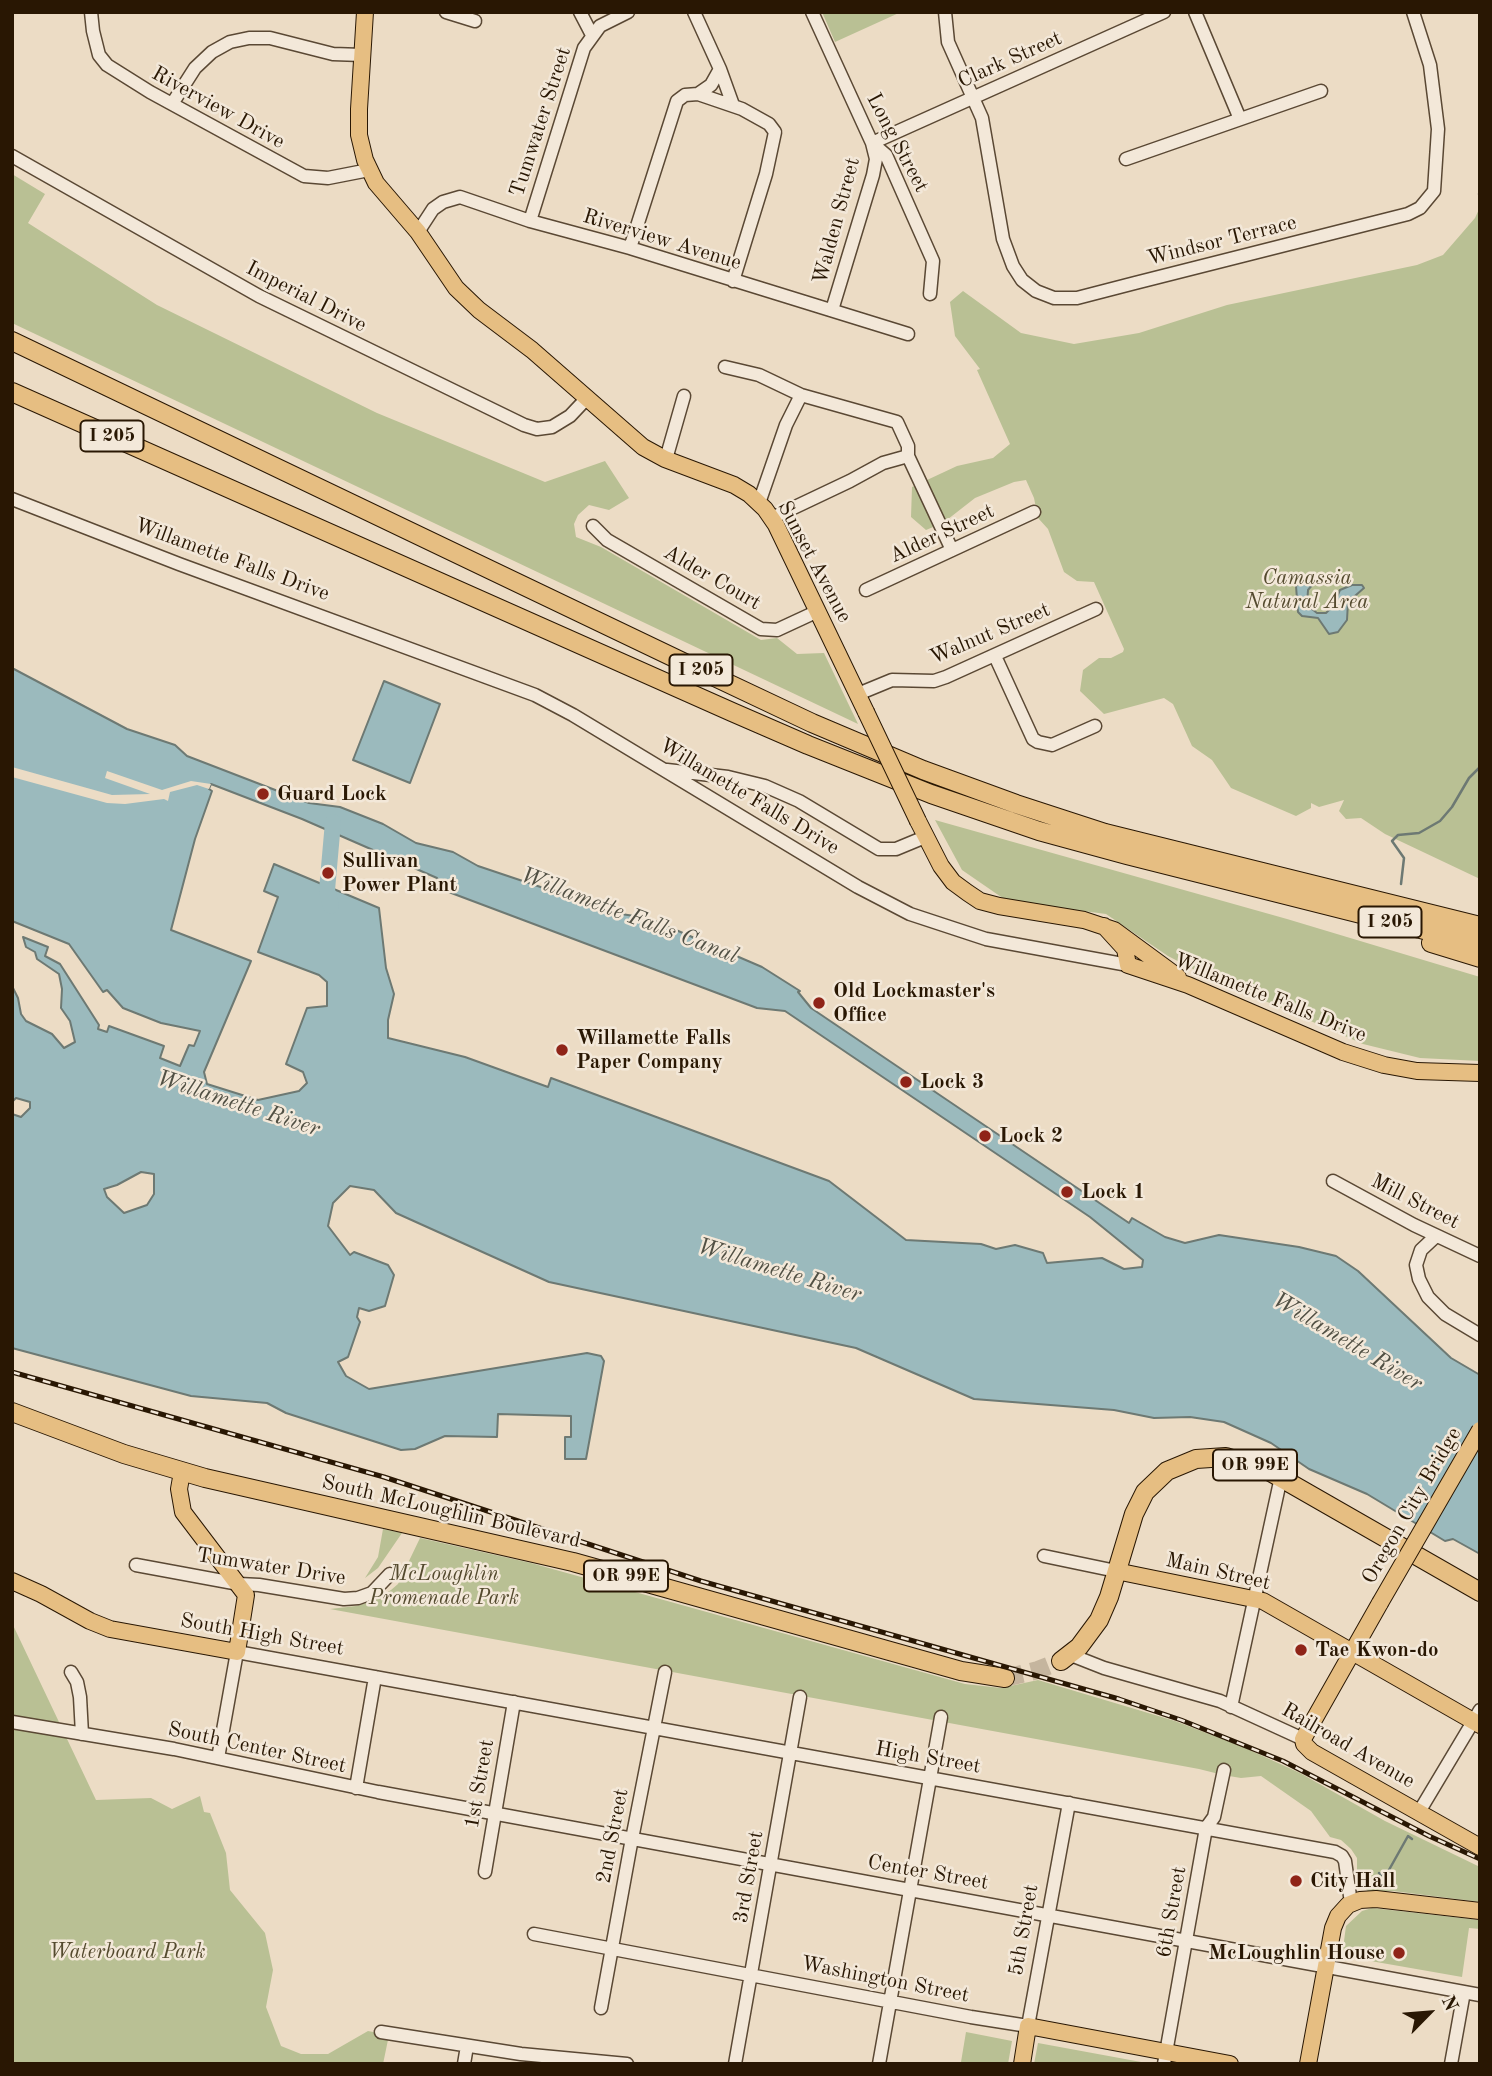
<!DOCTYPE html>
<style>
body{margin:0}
#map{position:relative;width:1492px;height:2076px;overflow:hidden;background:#ecdcc5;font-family:"Old Standard TT",serif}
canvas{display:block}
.frame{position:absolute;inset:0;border:14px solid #291703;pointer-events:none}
.north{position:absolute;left:1394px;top:1978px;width:70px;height:70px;-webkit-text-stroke:5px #f3e8d9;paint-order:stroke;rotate:65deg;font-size:19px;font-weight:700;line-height:28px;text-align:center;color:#291703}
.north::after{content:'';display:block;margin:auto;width:24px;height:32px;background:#291703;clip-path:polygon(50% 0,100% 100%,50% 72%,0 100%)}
</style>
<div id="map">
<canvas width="1492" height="2076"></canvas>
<div class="frame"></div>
<div class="north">N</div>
</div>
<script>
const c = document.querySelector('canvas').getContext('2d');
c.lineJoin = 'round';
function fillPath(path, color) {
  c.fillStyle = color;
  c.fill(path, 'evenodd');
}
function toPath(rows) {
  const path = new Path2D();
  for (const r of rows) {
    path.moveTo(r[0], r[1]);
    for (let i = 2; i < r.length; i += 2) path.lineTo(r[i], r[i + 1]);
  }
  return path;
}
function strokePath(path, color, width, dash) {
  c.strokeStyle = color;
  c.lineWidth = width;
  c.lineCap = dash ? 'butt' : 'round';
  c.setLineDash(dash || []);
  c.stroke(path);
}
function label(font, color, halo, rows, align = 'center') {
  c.font = font + ' "Old Standard TT",serif';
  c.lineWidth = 5;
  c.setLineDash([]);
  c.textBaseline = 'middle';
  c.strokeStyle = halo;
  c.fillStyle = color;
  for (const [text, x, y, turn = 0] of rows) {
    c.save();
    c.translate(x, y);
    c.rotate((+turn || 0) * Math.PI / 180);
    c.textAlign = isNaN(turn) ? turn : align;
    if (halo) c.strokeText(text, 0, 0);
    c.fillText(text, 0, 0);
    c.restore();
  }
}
fillPath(toPath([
 [822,12,901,12,835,42],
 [12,174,45,194,28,223,157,305,377,413,545,482,605,461,629,498,609,510,589,505,578,515,574,524,576,537,601,547,761,640,777,638,797,654,824,653,858,724,12,323],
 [1480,207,1480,879,1385,834,1361,818,1346,819,1339,811,1344,800,1319,807,1311,803,1311,808,1296,816,1231,788,1212,760,1192,746,1173,704,1164,698,1104,714,1080,691,1083,670,1099,658,1111,658,1123,652,1124,649,1094,582,1077,581,1064,572,1048,529,1038,518,1034,498,1026,480,1014,482,975,498,943,523,926,530,911,517,912,487,957,466,993,458,1010,444,977,370,980,369,955,336,950,302,963,291,1021,333,1074,344,1139,333,1227,305,1417,265,1443,255,1475,218],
 [935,820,1287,919,1480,977,1480,1061,1420,1058,1363,1044,1197,971,1168,956,1106,914,1007,901,962,870],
 [383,1529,402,1533,378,1568,365,1578,378,1557],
 [420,1538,531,1563,965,1684,1001,1688,1038,1680,1175,1721,1243,1747,1300,1773,1385,1821,1480,1867,1480,1902,1393,1891,1368,1891,1361,1885,1357,1876,1357,1858,1351,1849,1341,1840,1330,1837,1311,1811,1261,1776,1241,1778,1223,1775,1199,1769,330,1609,356,1606,373,1601,391,1590,398,1584],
 [12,1623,96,1800,151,1798,172,1809,200,1796,204,1812,210,1813,226,1853,230,1890,265,1933,273,1970,266,2007,281,2046,301,2054,328,2054,368,2031,389,2035,383,2064,12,2064],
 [1372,1908,1480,1920,1480,1929,1469,1928,1462,1977,1342,1956,1346,1926,1362,1911],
 [966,2032,1012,2041,1008,2064,961,2062],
 [1038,2043,1152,2064,1034,2064]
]), '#b9c094');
const water = toPath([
 [1311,581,1313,584,1308,590,1307,605,1317,613,1326,613,1333,606,1340,590,1352,585,1362,585,1364,588,1348,602,1347,620,1338,632,1329,634,1318,618,1302,616,1298,612,1296,586,1300,583,1311,581],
 [12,668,127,729,175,745,187,756,309,803,340,807,383,824,416,843,453,852,478,866,621,914,648,918,762,967,800,991,798,992,811,1008,1129,1223,1132,1218,1165,1237,1185,1243,1219,1235,1299,1247,1336,1256,1358,1271,1451,1358,1480,1375,1480,1554,1453,1539,1445,1541,1367,1494,1309,1469,1271,1443,1224,1422,1190,1417,1154,1418,1114,1410,974,1399,856,1348,549,1282,396,1213,374,1190,350,1186,333,1203,328,1226,350,1255,354,1252,388,1265,394,1275,385,1306,369,1311,359,1308,357,1317,360,1322,348,1357,338,1362,346,1376,369,1389,587,1353,601,1356,604,1361,586,1459,565,1459,565,1437,571,1437,571,1416,498,1414,497,1437,445,1436,415,1449,401,1450,286,1413,267,1403,191,1396,12,1348,12,1114,21,1117,30,1108,30,1102,16,1098,12,1102,12,986,18,998,21,1014,26,1021,52,1034,64,1048,75,1042,70,1021,61,1008,62,989,59,974,37,959,35,952,26,947,23,937,48,947,45,956,60,964,99,1025,98,1029,107,1032,109,1026,164,1046,160,1058,180,1066,189,1045,194,1046,200,1031,161,1023,123,1008,107,990,103,992,69,944,12,921,12,668],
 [211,784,302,819,437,878,446,891,757,1008,785,1011,1090,1217,1143,1260,1142,1267,1124,1269,1102,1258,1047,1263,1043,1253,1015,1245,996,1249,981,1244,906,1240,829,1181,551,1078,548,1087,465,1057,388,1038,388,1020,394,994,386,968,379,908,274,864,264,891,278,897,258,952,319,975,327,982,327,1006,307,1008,286,1064,303,1072,307,1083,299,1091,258,1100,207,1084,204,1072,251,961,171,930,195,839,212,791,209,789,211,784],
 [141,1172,154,1174,154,1194,147,1205,124,1213,107,1197,104,1189,117,1185,141,1172],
 [384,681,440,704,410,783,353,760,384,681]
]);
fillPath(water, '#9bbabd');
strokePath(water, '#6d7973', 2);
fillPath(toPath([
 [12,767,112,795,150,794,105,778,107,771,162,790,191,781,211,784,209,789,197,785,170,792,168,801,164,799,125,804,107,803,12,777]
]), '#ecdcc5');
strokePath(toPath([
 [1479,194,1480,195],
 [1401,884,1404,858,1392,841,1398,835,1419,833,1440,821,1452,807,1469,778,1480,767],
 [1379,1873,1385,1877,1408,1836,1412,1839],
 [1365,1881,1371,1872]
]), '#6d7973', 2.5);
strokePath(toPath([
 [331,906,327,890,333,822]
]), '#9bbabd', 16);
strokePath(toPath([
 [1005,1678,1038,1670,1061,1661]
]), '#c5b59e', 18, [18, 9]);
const minor = toPath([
 [91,12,93,31,99,55,107,65,150,92,304,176,328,178,369,170],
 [446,12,475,21],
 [580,12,592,35],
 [694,12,720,69,733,105],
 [812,12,872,143,886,155,933,261,930,294],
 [945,12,948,42,982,118,1003,239,1013,266,1022,280,1036,291,1054,298,1077,298,1135,283,1408,214,1420,208,1434,191,1438,129,1430,65,1413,12],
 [1195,12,1240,119],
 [698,94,711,85,720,69],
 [172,104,195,68,212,52,230,42,249,38,270,38,333,54,362,55],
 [872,143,1164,12],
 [12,156,259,296,524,425,537,429,552,427,570,416,587,398],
 [1126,159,1321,91],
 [530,221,584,48,600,26,628,12],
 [418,232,433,209,443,202,460,197,530,221,630,248,908,334],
 [630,248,677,101,685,95,698,94,742,109,769,124,775,132,766,174,733,281],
 [832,310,873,175,876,159,872,143],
 [725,367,759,375,801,395,897,422,908,446,908,456,952,550],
 [666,459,684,396],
 [12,499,179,564,535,695,573,715,858,887,910,914,986,939,1128,965],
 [759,503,786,425,801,395],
 [772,518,850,481,883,463,908,456],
 [593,526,607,540,761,629,777,630,818,611],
 [866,590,1034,512],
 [995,656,1033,739,1038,742,1052,745,1095,726],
 [858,694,892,680,934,681,946,677,1096,609],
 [667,770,728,777,765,786,799,801,879,849,896,849,925,837],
 [1333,1181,1414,1225,1480,1256],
 [1436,1236,1421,1250,1416,1265,1419,1279,1428,1297,1445,1314,1480,1335],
 [1044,1556,1116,1571],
 [136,1565,239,1584,259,1585,344,1599,358,1598,372,1593,390,1574],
 [1071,1655,1104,1668,1220,1701,1303,1739],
 [71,1672,77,1682,80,1697,82,1734],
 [1231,1707,1281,1477],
 [12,1722,174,1749,378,1792,1480,1995],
 [218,1758,237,1652,1335,1852,1342,1856,1345,1861,1351,1903],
 [356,1788,375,1677],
 [1419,1812,1480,1710],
 [485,1872,514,1702],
 [534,1934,971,2017,1028,2026,1069,1803],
 [601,2008,630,1849,665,1672],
 [381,2032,521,2054,627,2064],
 [464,2064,467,2046],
 [735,2064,800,1697],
 [879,2064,941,1717],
 [1164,2064,1206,1828,1214,1817,1224,1770],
 [1451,2064,1464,1992]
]);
const major = toPath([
 [365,12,359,109,359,135,365,160,376,183,418,232,456,288,479,310,532,350,643,447,665,459,734,485,749,494,765,509,776,525,866,712],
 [918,821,941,866,953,882,968,893,980,901,999,906,1084,920,1114,930,1178,977],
 [1104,926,1125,949,1128,965,1188,985,1343,1052,1384,1065,1417,1071,1480,1073],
 [1116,1571,1263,1601,1480,1725],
 [12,1581,41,1594,90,1621,110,1629,237,1652,246,1595,183,1512,179,1489,182,1472],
 [1380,1603,1303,1739,1304,1744,1312,1752,1480,1847],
 [1022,2064,1028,2026,1230,2064],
 [1308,2064,1333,1928,1338,1916,1348,1905,1360,1900,1376,1899,1480,1911]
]);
const highway = toPath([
 [12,341,685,663,812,723,923,770,1016,804,1105,833,1480,926],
 [12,392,732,712,808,745,931,794,1039,831,1127,855,1480,944],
 [1431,943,1480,958],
 [12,1412,124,1454,205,1478,573,1562,961,1671,1005,1678],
 [1061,1661,1079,1647,1099,1620,1109,1597,1134,1514,1145,1492,1167,1471,1196,1459,1226,1457,1267,1470,1480,1592]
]);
strokePath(minor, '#5a4834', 15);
strokePath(major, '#291703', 18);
strokePath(highway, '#291703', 20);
strokePath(minor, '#f3e8d9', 12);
strokePath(major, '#e6be82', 16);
strokePath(highway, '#e6be82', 18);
const rail = toPath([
 [12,1372,384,1477,701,1581,1119,1699,1181,1720,1283,1761,1429,1836,1480,1859]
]);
strokePath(rail, '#291703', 5);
strokePath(rail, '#f3e8d9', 2.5, [8]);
const majorBridge = toPath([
 [866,712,918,821],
 [1380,1603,1480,1430]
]);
strokePath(majorBridge, '#291703', 18, []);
strokePath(majorBridge, '#e6be82', 16);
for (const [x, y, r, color] of [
 [263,794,7,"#8f2418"],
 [328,873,7,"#8f2418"],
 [819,1003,7,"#8f2418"],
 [562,1050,7,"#8f2418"],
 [906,1082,7,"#8f2418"],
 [985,1136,7,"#8f2418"],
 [1067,1192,7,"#8f2418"],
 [1301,1650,7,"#8f2418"],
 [1296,1881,7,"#8f2418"],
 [1399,1953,7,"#8f2418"]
]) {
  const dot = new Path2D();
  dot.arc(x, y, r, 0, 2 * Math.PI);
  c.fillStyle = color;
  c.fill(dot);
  strokePath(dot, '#f3e8d9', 2.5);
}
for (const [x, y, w] of [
 [112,436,63],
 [701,670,63],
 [1390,922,63],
 [1255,1465,84],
 [626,1576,84]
]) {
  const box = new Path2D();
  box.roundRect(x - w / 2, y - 15.5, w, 31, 5);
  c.fillStyle = '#f3e8d9';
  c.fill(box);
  strokePath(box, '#291703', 2);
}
label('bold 19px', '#291703', null, [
 ["I 205",112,436],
 ["I 205",701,670],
 ["I 205",1390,922],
 ["OR 99E",1255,1465],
 ["OR 99E",626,1576]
]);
label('21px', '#291703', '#f3e8d9', [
 ["Clark Street",1010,60,-24],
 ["Riverview Drive",218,108,29],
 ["Tumwater Street",541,122,-72],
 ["Long Street",897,143,62],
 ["Walden Street",837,221,-75],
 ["Riverview Avenue",662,240,17],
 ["Windsor Terrace",1222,241,-14],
 ["Imperial Drive",306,297,27],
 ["Alder Street",942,534,-25],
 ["Willamette Falls Drive",232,560,20],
 ["Sunset Avenue",814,562,62],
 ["Alder Court",712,578,30],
 ["Walnut Street",990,634,-23],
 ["Willamette Falls Drive",749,797,31],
 ["Willamette Falls Drive",1270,998,22],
 ["Mill Street",1415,1202,27],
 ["Oregon City Bridge",1412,1506,-60],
 ["South McLoughlin Boulevard",451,1512,13],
 ["Tumwater Drive",271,1567,9],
 ["Main Street",1218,1572,13],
 ["South High Street",262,1635,10],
 ["Railroad Avenue",1348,1746,30],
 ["South Center Street",257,1748,12],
 ["High Street",928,1758,10],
 ["1st Street",480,1784,-80],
 ["2nd Street",613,1836,-79],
 ["Center Street",928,1873,10],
 ["3rd Street",749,1877,-80],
 ["6th Street",1172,1912,-80],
 ["5th Street",1024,1930,-80],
 ["Washington Street",885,1980,11]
]);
label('italic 21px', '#544a2e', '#f3e8d9', [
 ["Camassia",1307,578],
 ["Natural Area",1307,602],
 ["McLoughlin",444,1574],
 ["Promenade Park",444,1598],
 ["Waterboard Park",127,1952]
]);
label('bold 21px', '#291703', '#f3e8d9', [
 ["Guard Lock",277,794],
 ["Sullivan",342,861],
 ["Power Plant",342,885],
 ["Old Lockmaster's",833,991],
 ["Office",833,1015],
 ["Willamette Falls",576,1038],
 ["Paper Company",576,1062],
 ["Lock 3",920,1082],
 ["Lock 2",999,1136],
 ["Lock 1",1081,1192],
 ["Tae Kwon-do",1315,1650],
 ["City Hall",1310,1881],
 ["McLoughlin House",1385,1953,"right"]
], 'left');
label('italic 23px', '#515044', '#f3e8d9', [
 ["Willamette Falls Canal",629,916,21],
 ["Willamette River",238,1104,18],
 ["Willamette River",779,1271,17],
 ["Willamette River",1347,1342,31]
]);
</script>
